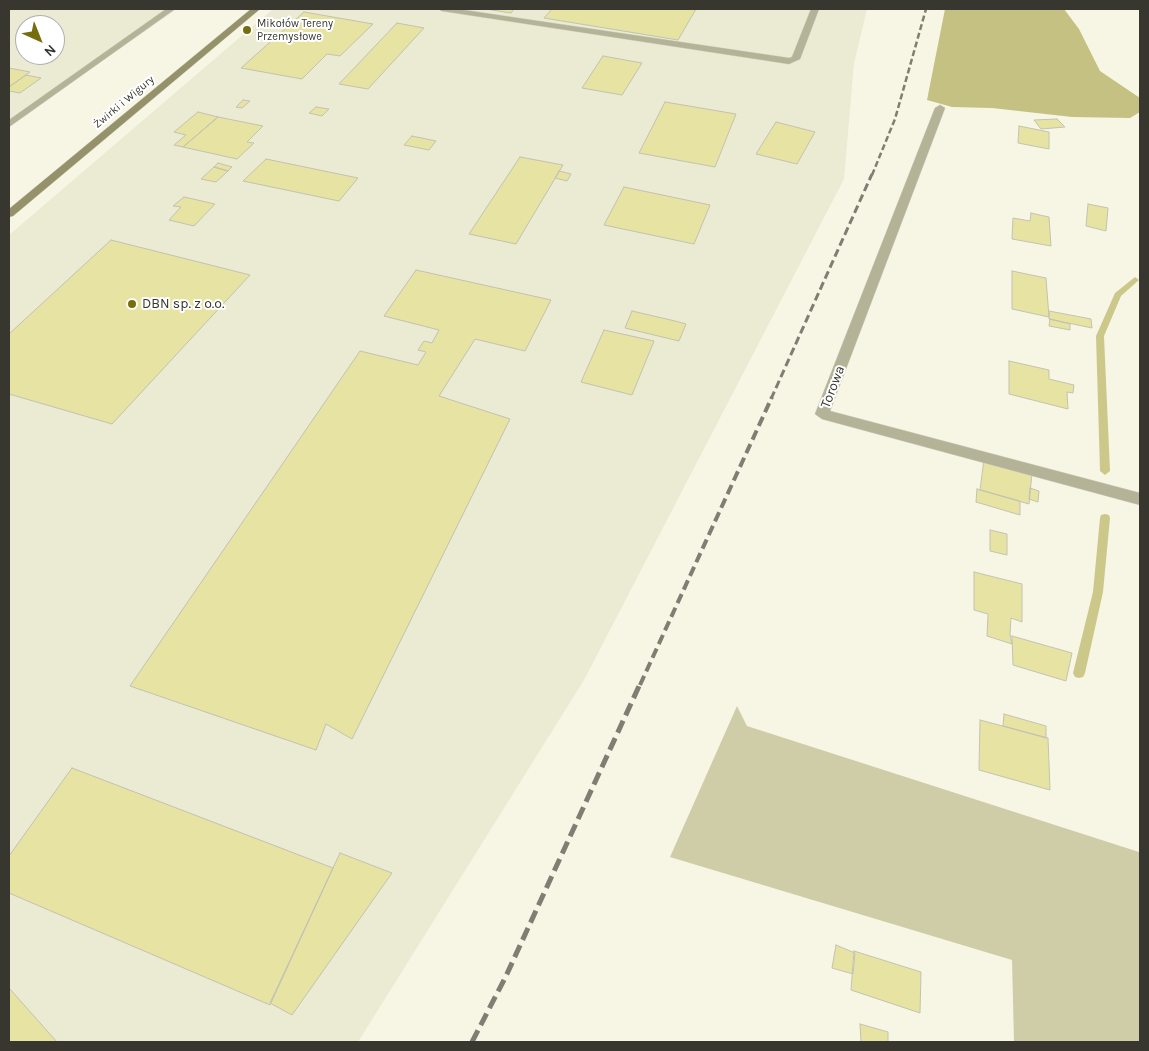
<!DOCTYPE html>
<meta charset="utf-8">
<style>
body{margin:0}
#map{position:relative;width:1149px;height:1051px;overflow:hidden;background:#f7f6e5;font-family:Karla,sans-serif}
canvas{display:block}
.frame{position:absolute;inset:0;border:10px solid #373730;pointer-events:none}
.north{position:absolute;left:15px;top:15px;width:50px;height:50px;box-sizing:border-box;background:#fff;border:1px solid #afafac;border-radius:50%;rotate:136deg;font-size:14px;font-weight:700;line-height:20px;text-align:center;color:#373730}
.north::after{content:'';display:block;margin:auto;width:18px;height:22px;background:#766e0d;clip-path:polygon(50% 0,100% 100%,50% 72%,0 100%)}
</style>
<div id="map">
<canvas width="1149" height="1051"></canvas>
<div class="frame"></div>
<div class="north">N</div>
</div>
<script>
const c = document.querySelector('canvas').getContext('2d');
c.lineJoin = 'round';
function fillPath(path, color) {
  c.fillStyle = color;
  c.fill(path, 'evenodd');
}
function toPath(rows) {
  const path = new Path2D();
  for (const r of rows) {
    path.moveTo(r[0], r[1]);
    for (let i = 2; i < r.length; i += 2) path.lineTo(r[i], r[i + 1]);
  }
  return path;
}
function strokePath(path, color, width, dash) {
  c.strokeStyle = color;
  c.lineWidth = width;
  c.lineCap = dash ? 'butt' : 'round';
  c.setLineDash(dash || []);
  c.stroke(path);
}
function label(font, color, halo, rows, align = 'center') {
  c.font = font + ' Karla,sans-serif';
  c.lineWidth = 4;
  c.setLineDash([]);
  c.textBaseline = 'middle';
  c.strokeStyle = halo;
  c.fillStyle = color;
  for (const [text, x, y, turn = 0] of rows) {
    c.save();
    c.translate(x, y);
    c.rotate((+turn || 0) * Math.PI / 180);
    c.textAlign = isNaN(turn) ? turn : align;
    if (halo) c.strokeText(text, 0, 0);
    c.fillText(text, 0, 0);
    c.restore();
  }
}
fillPath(toPath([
 [9,9,177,9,9,126],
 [25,25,55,25,55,55,25,55],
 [273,9,867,9,854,63,844,179,584,680,358,1042,9,1042,9,235]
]), '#ebead2');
fillPath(toPath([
 [737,706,747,726,1139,852,1140,1042,1014,1042,1012,960,670,857]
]), '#cfcda8');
fillPath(toPath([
 [945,9,1064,9,1079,29,1100,71,1140,98,1140,112,1130,118,1072,117,992,108,952,107,927,100]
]), '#c5c183');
fillPath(toPath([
 [1135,277,1139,280,1121,296,1104,336,1110,471,1105,475,1100,471,1096,336,1115,293,1135,277],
 [1105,514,1109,515,1110,518,1103,592,1085,673,1083,677,1079,678,1075,677,1073,673,1093,592,1100,518,1101,515,1105,514]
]), '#ccc88a');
const building = toPath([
 [486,9,514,9,511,13,486,9],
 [552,9,696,9,678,40,544,18,552,9],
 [304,12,373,24,340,56,327,54,302,79,241,68,304,12],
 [397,23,424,28,368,89,339,84,397,23],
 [603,56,642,63,622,95,582,88,603,56],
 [9,68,30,72,9,87,9,68],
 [26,75,41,78,20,93,9,91,9,87,26,75],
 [243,100,250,101,242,108,236,107,243,100],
 [665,102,736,114,715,167,639,153,665,102],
 [316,107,329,109,322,116,309,113,316,107],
 [198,112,218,117,183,147,174,145,186,135,174,132,198,112],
 [218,117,263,126,247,142,254,143,237,159,183,147,218,117],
 [1057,119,1065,127,1041,129,1034,120,1057,119],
 [776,122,815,132,797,164,756,154,776,122],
 [1019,126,1049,132,1049,149,1018,143,1019,126],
 [412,136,436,141,429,150,404,145,412,136],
 [520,157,563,165,516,244,469,234,520,157],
 [266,159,358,178,339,201,243,181,266,159],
 [218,163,232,167,228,171,214,167,218,163],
 [214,167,228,171,216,182,201,179,214,167],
 [559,171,571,174,567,181,555,178,559,171],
 [624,187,710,205,694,244,604,225,624,187],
 [184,197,215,204,194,226,169,220,181,207,173,206,184,197],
 [1088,204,1108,208,1106,231,1086,226,1088,204],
 [1031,213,1049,217,1051,246,1012,239,1013,218,1030,221,1031,213],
 [111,240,250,275,112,424,9,394,9,334,111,240],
 [416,270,551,300,525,351,475,339,439,396,510,419,352,739,326,724,316,750,130,686,360,351,418,365,426,352,418,350,424,341,432,343,439,330,384,316,416,270],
 [1012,271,1046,278,1049,317,1012,309,1012,271],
 [632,311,675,321,686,324,679,341,625,328,632,311],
 [1049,311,1091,319,1092,328,1049,319,1049,311],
 [1050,319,1070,324,1070,330,1049,326,1050,319],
 [604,330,654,341,632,395,581,382,604,330],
 [1009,361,1049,370,1049,379,1074,385,1073,393,1067,392,1068,409,1009,394,1009,361],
 [984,459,1032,473,1029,504,980,490,984,459],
 [1030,488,1039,491,1038,502,1029,499,1030,488],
 [977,489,1020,501,1020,515,976,502,977,489],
 [990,530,1007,534,1007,555,990,551,990,530],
 [974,572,1022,584,1022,622,1011,618,1010,634,1012,644,987,636,988,614,974,610,974,572],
 [1012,636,1072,653,1066,681,1013,665,1012,636],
 [1004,714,1046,726,1046,738,1003,726,1004,714],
 [980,720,1048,738,1050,790,979,770,980,720],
 [72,768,333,868,270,1005,9,893,9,856,72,768],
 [340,853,392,873,292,1015,270,1003,340,853],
 [836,945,855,953,853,974,832,968,836,945],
 [854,951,921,972,920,1013,851,990,854,951],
 [9,988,57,1042,9,1042,9,988],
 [860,1024,888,1032,888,1042,861,1042,860,1024]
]);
fillPath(building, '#e7e3a3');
strokePath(building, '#c3c2b2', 1);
const lane = toPath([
 [166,9,175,9,9,127,9,120,166,9],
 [438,9,457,9,789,58,792,57,811,9,819,9,800,59,789,64,442,11,438,9]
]);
const street = toPath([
 [940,105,945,108,830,411,1140,493,1140,505,822,419,815,414,935,108,940,105]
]);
const secondary = toPath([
 [251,9,260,9,13,216,9,217,9,209,251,9]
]);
strokePath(lane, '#d4d4c4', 1);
strokePath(street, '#d4d4c4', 1);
strokePath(secondary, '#d4d4c4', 1);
fillPath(lane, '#b4b398');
fillPath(street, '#b4b398');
fillPath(secondary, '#95926b');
strokePath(toPath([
 [872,175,895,119,926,9]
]), '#7e7e73', 2.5, [6, 3]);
strokePath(toPath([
 [771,399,872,174]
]), '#7e7e73', 3, [8, 4]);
strokePath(toPath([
 [640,685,772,397]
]), '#7e7e73', 4, [10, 5]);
strokePath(toPath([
 [472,1042,506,976,640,684]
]), '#7e7e73', 5, [13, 6]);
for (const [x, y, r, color] of [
 [247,30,5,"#766e0d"],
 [132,304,5,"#766e0d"]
]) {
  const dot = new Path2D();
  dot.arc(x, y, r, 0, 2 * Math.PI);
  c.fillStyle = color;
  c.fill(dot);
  strokePath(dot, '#fff', 2);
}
label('11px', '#373730', '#fff', [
 ["Mikołów Tereny",257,24],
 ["Przemysłowe",257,37]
], 'left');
label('11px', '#373730', '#fff', [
 ["Żwirki i Wigury",124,102,-40]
]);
label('14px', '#373730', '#fff', [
 ["DBN sp. z o.o.",142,304]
], 'left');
label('14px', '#373730', '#fff', [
 ["Torowa",833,387,-69]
]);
</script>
